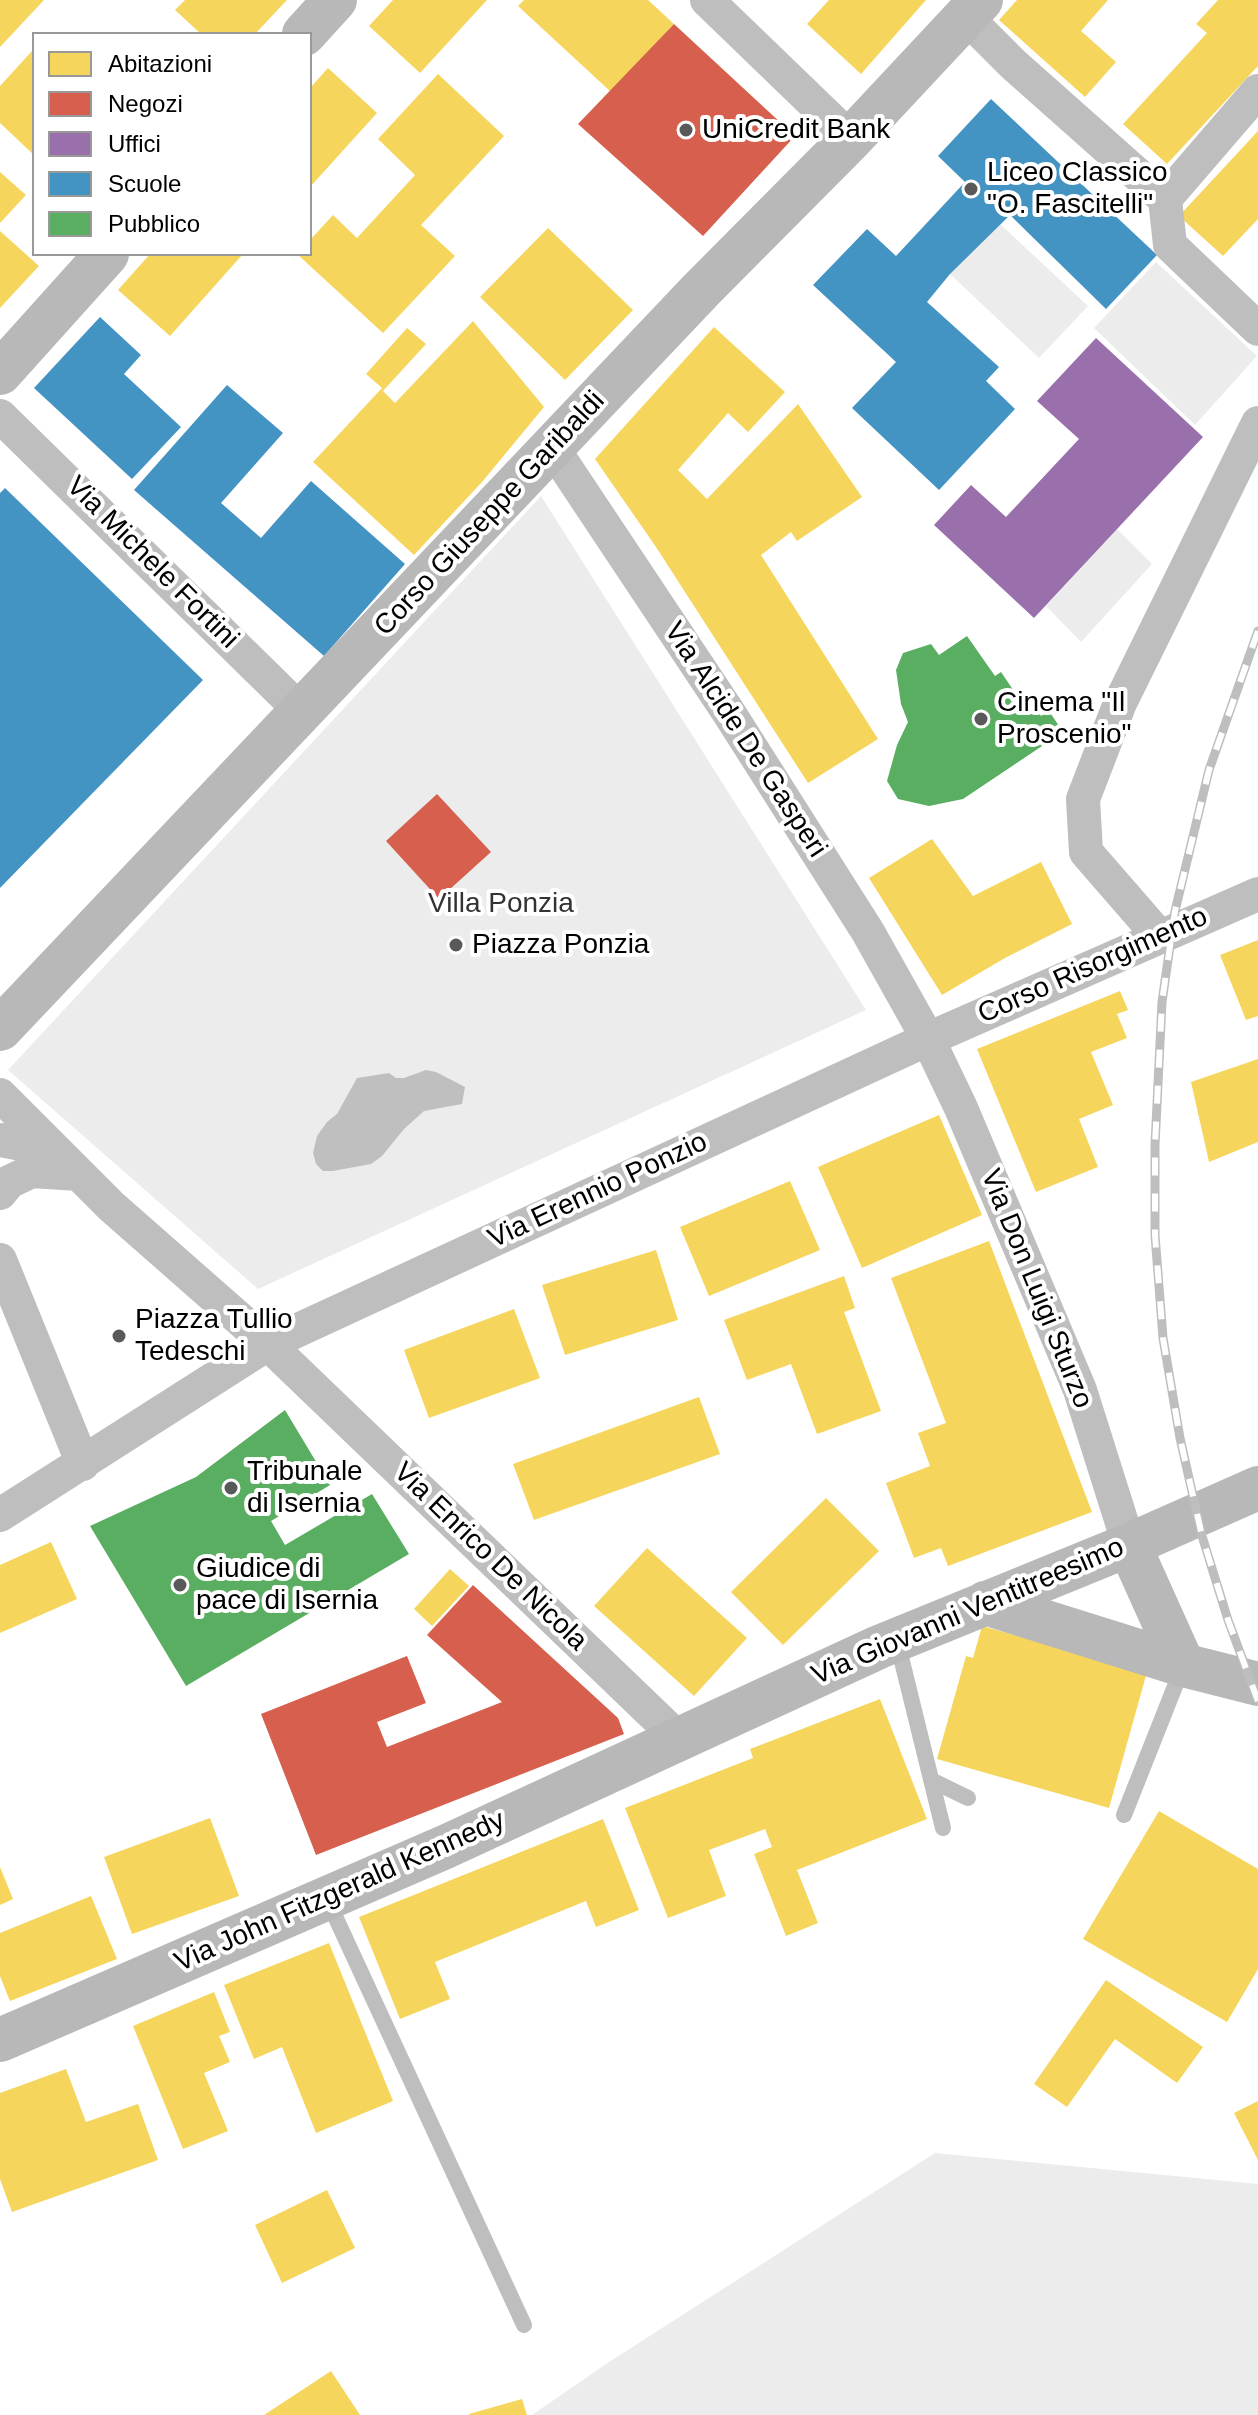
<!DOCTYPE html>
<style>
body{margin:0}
#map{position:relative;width:1258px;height:2415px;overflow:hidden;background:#fff;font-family:Helvetica,sans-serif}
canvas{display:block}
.legend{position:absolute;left:32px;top:32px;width:280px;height:224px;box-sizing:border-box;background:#fff;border:2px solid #999;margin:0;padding:10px 14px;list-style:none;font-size:24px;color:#000}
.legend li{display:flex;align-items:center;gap:16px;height:40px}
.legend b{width:40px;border:2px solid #999}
</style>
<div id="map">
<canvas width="1258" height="2415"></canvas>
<ul class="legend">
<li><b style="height:22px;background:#f6d55c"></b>Abitazioni</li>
<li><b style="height:22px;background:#d6604d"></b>Negozi</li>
<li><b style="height:22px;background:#9970ab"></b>Uffici</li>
<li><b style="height:22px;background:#4393c3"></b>Scuole</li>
<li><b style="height:22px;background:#5aae61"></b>Pubblico</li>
</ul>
</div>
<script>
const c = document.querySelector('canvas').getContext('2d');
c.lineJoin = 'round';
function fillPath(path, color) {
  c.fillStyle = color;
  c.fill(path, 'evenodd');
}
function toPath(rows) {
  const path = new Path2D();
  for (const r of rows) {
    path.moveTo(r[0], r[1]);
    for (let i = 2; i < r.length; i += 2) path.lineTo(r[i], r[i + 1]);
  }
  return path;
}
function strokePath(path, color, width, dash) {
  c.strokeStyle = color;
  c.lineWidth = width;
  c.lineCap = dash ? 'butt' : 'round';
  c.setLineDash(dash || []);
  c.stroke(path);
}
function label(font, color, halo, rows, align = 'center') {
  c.font = font + ' Helvetica,sans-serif';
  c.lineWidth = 8;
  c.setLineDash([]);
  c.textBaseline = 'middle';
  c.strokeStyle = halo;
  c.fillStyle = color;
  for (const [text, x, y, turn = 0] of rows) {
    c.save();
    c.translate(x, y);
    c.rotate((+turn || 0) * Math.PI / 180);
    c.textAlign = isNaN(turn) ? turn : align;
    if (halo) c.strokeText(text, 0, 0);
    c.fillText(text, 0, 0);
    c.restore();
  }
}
fillPath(toPath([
 [999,223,1088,306,1039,358,950,274],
 [1156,262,1257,356,1195,425,1094,328],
 [541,496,866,1010,258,1289,8,1070],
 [1117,529,1152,564,1081,642,1046,606],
 [935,2153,1258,2184,1258,2415,532,2415,606,2364]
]), '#ececec');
fillPath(toPath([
 [426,1070,436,1072,465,1087,462,1104,424,1111,404,1129,382,1156,371,1164,333,1171,323,1171,316,1164,313,1153,317,1136,327,1122,337,1114,357,1078,389,1073,396,1078,404,1078]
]), '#bfbfbf');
fillPath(toPath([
 [0,0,44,0,0,47],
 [185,0,287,0,255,34,201,34,175,10],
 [393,0,487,0,420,73,369,26],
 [524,0,648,0,674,24,611,92,518,6],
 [829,0,926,0,861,74,807,24],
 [1017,0,1108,0,1081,31,1116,62,1085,97,999,20],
 [1218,0,1258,0,1258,66,1167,164,1123,124,1207,33,1196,24],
 [32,51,34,52,34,155,0,123,0,86],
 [328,68,377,113,310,187,310,88],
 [438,74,504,136,421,225,455,256,383,333,297,254,310,254,310,240,333,215,357,238,415,175,378,139],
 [1258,131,1258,219,1223,256,1179,216],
 [0,172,26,195,0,223],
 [548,228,633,310,565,380,480,297],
 [0,231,39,266,0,308],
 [150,254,243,254,170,336,118,290],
 [473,321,544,407,482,482,414,555,313,462,382,388,366,374,407,328,426,344,383,391,395,403],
 [714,327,785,392,748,432,728,413,678,470,707,499,798,404,862,497,797,541,791,532,761,555,878,739,808,783,656,547,595,459],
 [932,839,973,896,1041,862,1072,924,1005,958,942,995,869,878],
 [1258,940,1258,1016,1246,1020,1220,955],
 [1120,991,1128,1010,1117,1014,1127,1038,1091,1052,1113,1105,1079,1119,1098,1167,1036,1192,977,1049],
 [1258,1059,1258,1142,1209,1162,1191,1082],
 [939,1115,982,1215,862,1268,818,1167],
 [790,1181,820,1250,709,1296,680,1227],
 [989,1241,1092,1512,948,1566,941,1548,914,1558,886,1483,930,1466,918,1433,946,1423,891,1278],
 [656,1250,678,1320,565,1355,542,1285],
 [844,1276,855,1308,844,1312,881,1411,817,1434,791,1364,747,1380,724,1320],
 [514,1309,540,1378,429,1418,404,1350],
 [699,1397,720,1454,534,1520,513,1464],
 [826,1498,879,1551,783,1645,731,1592],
 [51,1542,77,1599,0,1633,0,1565],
 [647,1548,747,1638,694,1696,594,1606],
 [450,1569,469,1586,432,1626,414,1609],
 [982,1626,1147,1672,1109,1808,937,1759,966,1656,973,1658],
 [880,1699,927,1819,797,1870,818,1923,786,1936,754,1854,772,1847,765,1829,709,1850,726,1896,668,1918,625,1808,753,1758,750,1749],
 [1159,1811,1258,1869,1258,1969,1227,2022,1083,1939],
 [210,1818,239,1896,132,1934,104,1857],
 [603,1819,639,1910,596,1927,586,1901,435,1962,450,1999,400,2019,359,1917],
 [0,1867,13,1899,0,1905],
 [91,1896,117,1959,10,2001,0,1976,0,1933],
 [329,1943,393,2101,316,2133,282,2047,254,2059,224,1985],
 [1106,1980,1203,2047,1177,2083,1115,2039,1067,2107,1034,2084],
 [214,1992,230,2032,219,2036,230,2062,204,2073,228,2131,183,2149,133,2026],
 [66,2069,86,2122,138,2104,158,2160,12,2212,0,2179,0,2093],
 [1258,2101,1258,2160,1234,2113],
 [327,2190,355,2248,282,2283,255,2225],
 [331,2371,360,2415,264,2415],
 [522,2399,527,2415,469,2415,469,2414]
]), '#f6d55c');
fillPath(toPath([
 [674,24,795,136,703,236,578,124],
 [437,794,491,852,439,899,386,841],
 [473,1585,618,1718,624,1734,316,1855,261,1714,407,1656,426,1703,377,1722,387,1747,502,1702,427,1635]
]), '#d6604d');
fillPath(toPath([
 [1096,338,1203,437,1034,618,934,525,971,485,1006,517,1079,439,1037,401]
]), '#9970ab');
fillPath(toPath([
 [991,99,1157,255,1106,309,1010,215,950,274,927,302,999,367,986,381,1015,409,939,490,852,408,896,362,813,285,867,229,896,256,965,182,938,156],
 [100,317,141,355,124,374,181,427,132,479,34,388],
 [227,385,283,433,221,503,261,538,311,481,405,564,324,656,134,490],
 [5,488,203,680,0,888,0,493]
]), '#4393c3');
fillPath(toPath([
 [967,636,995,676,1001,672,1018,697,1026,692,1041,716,1049,711,1063,732,963,799,929,806,898,799,887,781,897,745,908,722,901,704,896,670,903,653,931,644,939,655],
 [285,1410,330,1485,271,1521,285,1545,372,1494,409,1554,186,1686,90,1526,196,1477]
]), '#5aae61');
strokePath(toPath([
 [897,1641,943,1828],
 [931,1780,968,1798],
 [1124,1815,1183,1666],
 [328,1901,524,2325]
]), '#bebebe', 16);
strokePath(toPath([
 [707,0,851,139],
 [966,17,1013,64,1165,199],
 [1165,199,1170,245,1258,329],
 [1165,199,1258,91],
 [0,416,302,712],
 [552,447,729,713,868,932,928,1039,961,1108,1080,1390,1129,1545],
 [1159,936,1086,852,1083,799,1120,703,1258,423],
 [0,1095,111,1206,268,1344,678,1738],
 [0,1140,53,1150],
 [0,1193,9,1182,32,1171,78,1174],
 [0,1260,83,1464],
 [0,1515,268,1344,928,1039,1258,894]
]), '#bebebe', 34);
strokePath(toPath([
 [304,34,335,0],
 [0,373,107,254],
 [0,1029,701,290,851,139,981,0],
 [1129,1545,1183,1665,1258,1684],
 [985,1603,1183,1665],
 [0,2040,445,1847,879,1647,1129,1545,1258,1488]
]), '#b8b8b8', 44);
const rail = toPath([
 [1258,631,1209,770,1175,911,1162,1002,1155,1145,1155,1235,1163,1338,1180,1438,1202,1536,1228,1620,1258,1701]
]);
strokePath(rail, '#bebebe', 9);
strokePath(rail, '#fff', 6, [18]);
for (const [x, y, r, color] of [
 [686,130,8,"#595959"],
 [971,189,8,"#595959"],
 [981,719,8,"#595959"],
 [456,945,8,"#595959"],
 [119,1336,8,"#595959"],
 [231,1488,8,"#595959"],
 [180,1585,8,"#595959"]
]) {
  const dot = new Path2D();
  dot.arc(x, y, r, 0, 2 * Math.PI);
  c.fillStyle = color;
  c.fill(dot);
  strokePath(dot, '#fff', 3);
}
label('28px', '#000', '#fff', [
 ["UniCredit Bank",702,130],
 ["Liceo Classico",987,173],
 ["\"O. Fascitelli\"",987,205],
 ["Cinema \"Il",997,703],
 ["Proscenio\"",997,735],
 ["Piazza Ponzia",472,945],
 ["Piazza Tullio",135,1320],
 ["Tedeschi",135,1352],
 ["Tribunale",247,1472],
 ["di Isernia",247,1504],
 ["Giudice di",196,1569],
 ["pace di Isernia",196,1601]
], 'left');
label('28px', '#000', '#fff', [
 ["Corso Giuseppe Garibaldi",490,514,-47],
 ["Via Michele Fortini",152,563,45],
 ["Via Alcide De Gasperi",745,740,57],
 ["Corso Risorgimento",1093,966,-24],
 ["Via Erennio Ponzio",598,1191,-25],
 ["Via Don Luigi Sturzo",1036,1289,68],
 ["Via Enrico De Nicola",490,1557,44],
 ["Via Giovanni Ventitreesimo",968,1612,-23],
 ["Via John Fitzgerald Kennedy",340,1892,-24]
]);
label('28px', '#333', '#fff', [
 ["Villa Ponzia",501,904]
]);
</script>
